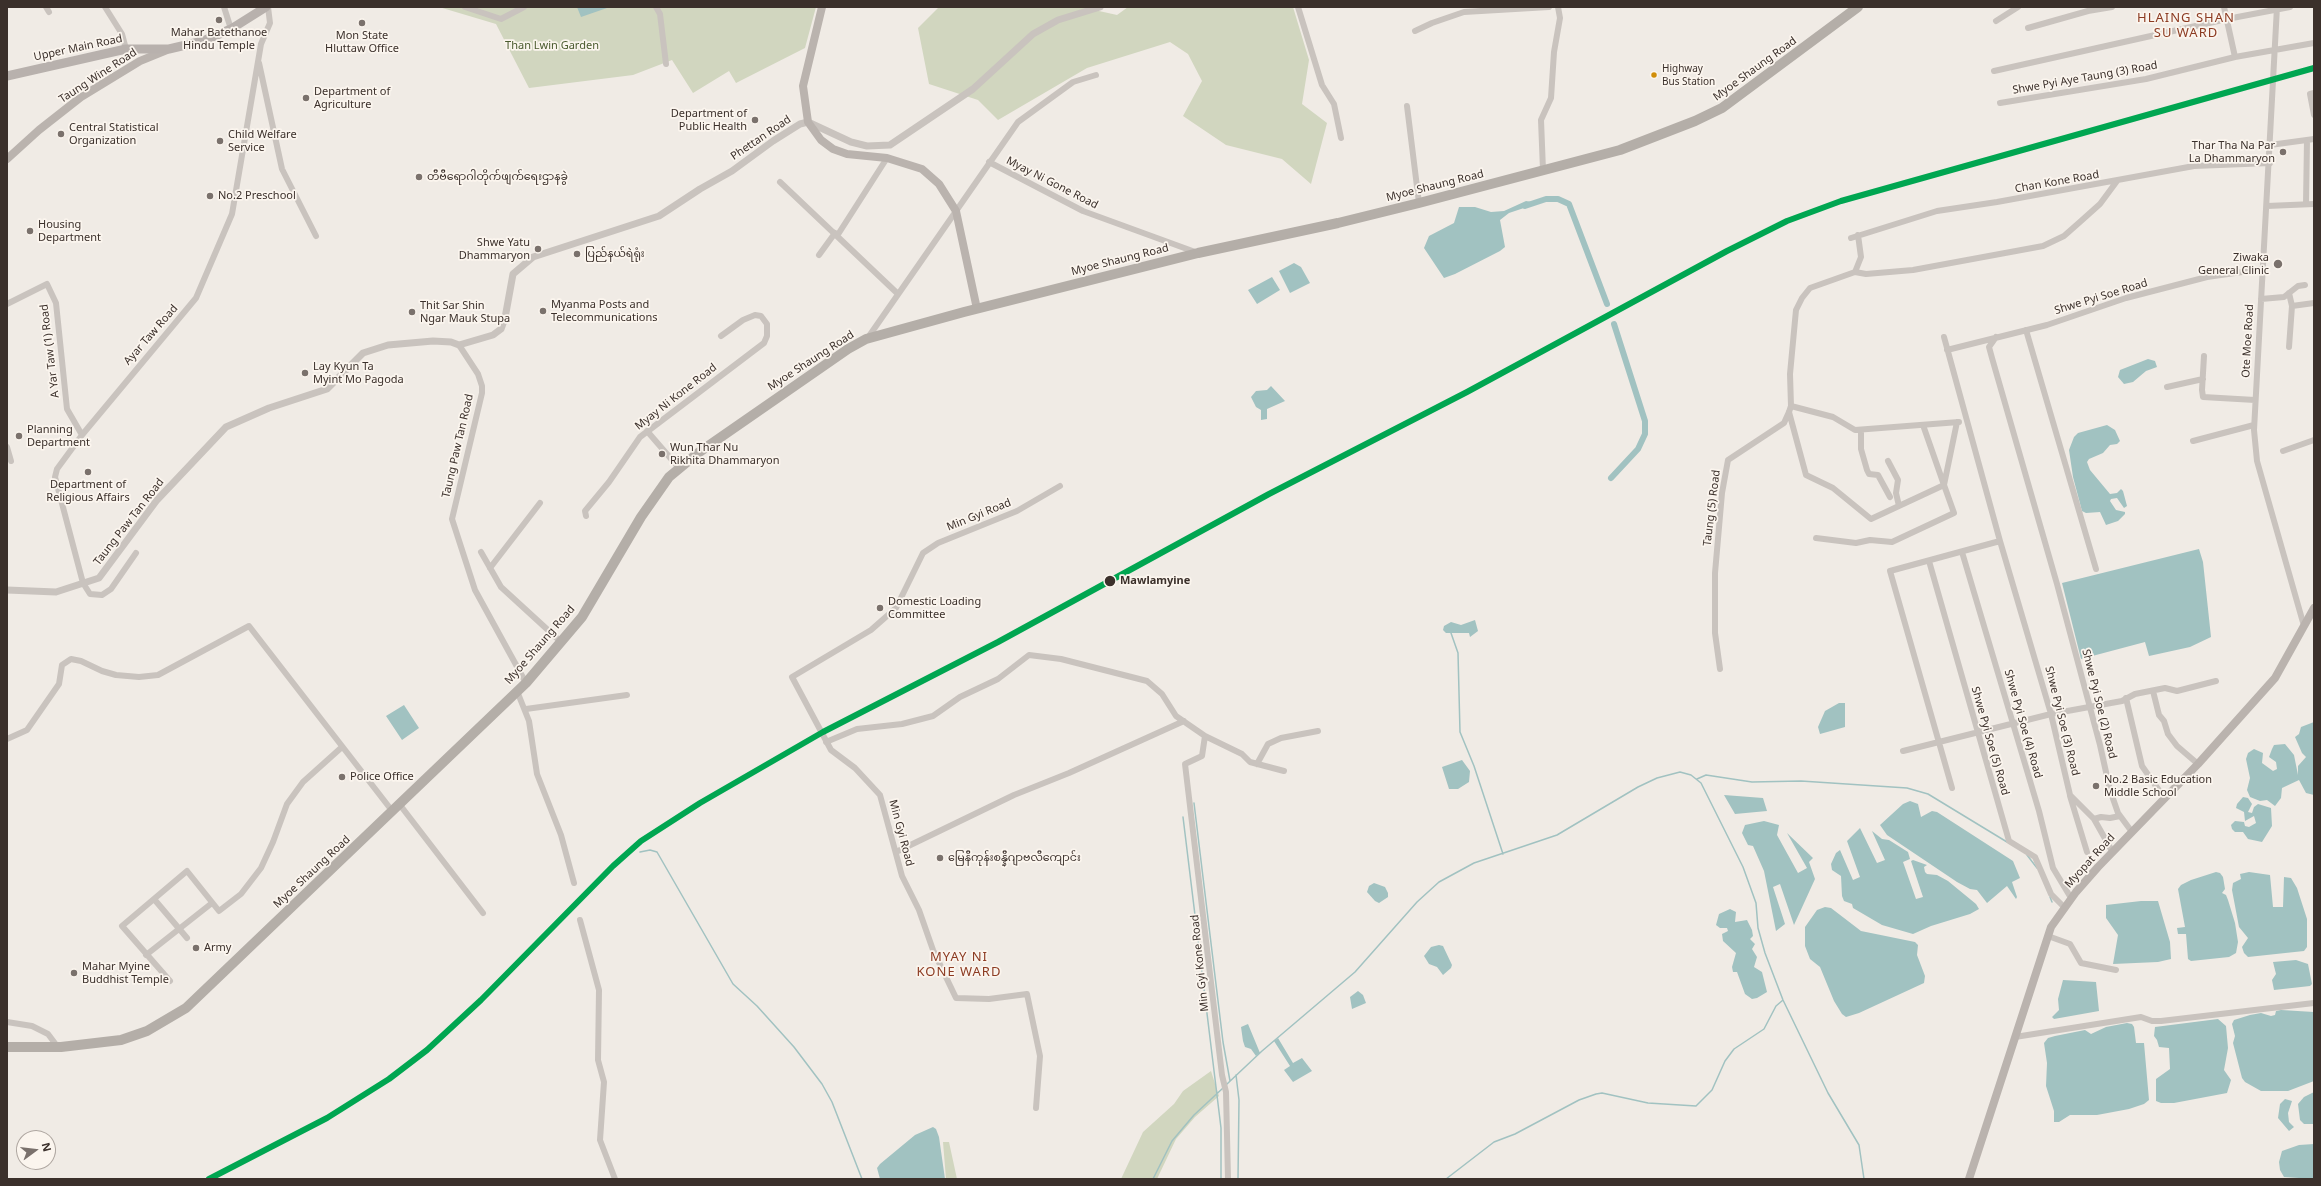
<!DOCTYPE html>
<meta charset="utf-8">
<style>
body{margin:0}
#map{position:relative;width:2321px;height:1186px;overflow:hidden;background:#f0ebe5;font-family:"Noto Sans",sans-serif}
canvas{display:block}
.frame{position:absolute;inset:0;border:8px solid #3b302b;pointer-events:none}
.north{position:absolute;left:16px;top:1130px;width:40px;height:40px;box-sizing:border-box;background:#fbf5ee;border:1px solid #aea6a0;border-radius:50%;rotate:75deg;font-size:11px;font-weight:700;line-height:16px;text-align:center;color:#3b302b}
.north::after{content:'';display:block;margin:auto;width:14px;height:18px;background:#7a716c;clip-path:polygon(50% 0,100% 100%,50% 72%,0 100%)}
</style>
<div id="map">
<canvas width="2321" height="1186"></canvas>
<div class="frame"></div>
<div class="north">N</div>
</div>
<script>
const c = document.querySelector('canvas').getContext('2d');
c.lineJoin = 'round';
function fillPath(path, color) {
  c.fillStyle = color;
  c.fill(path, 'evenodd');
}
function toPath(rows) {
  const path = new Path2D();
  for (const r of rows) {
    path.moveTo(r[0], r[1]);
    for (let i = 2; i < r.length; i += 2) path.lineTo(r[i], r[i + 1]);
  }
  return path;
}
function strokePath(path, color, width, dash) {
  c.strokeStyle = color;
  c.lineWidth = width;
  c.lineCap = dash ? 'butt' : 'round';
  c.setLineDash(dash || []);
  c.stroke(path);
}
function label(font, color, halo, rows, align = 'center') {
  c.font = font + ' "Noto Sans","Noto Sans Myanmar",sans-serif';
  c.lineWidth = 3.5;
  c.setLineDash([]);
  c.textBaseline = 'middle';
  c.strokeStyle = halo;
  c.fillStyle = color;
  for (const [text, x, y, turn = 0] of rows) {
    c.save();
    c.translate(x, y);
    c.rotate((+turn || 0) * Math.PI / 180);
    c.textAlign = isNaN(turn) ? turn : align;
    if (halo) c.strokeText(text, 0, 0);
    c.fillText(text, 0, 0);
    c.restore();
  }
}
fillPath(toPath([
 [439,7,816,7,805,48,736,83,729,71,693,93,672,60,633,75,529,88,496,24],
 [939,7,1081,7,1117,15,1128,7,1293,7,1309,60,1302,104,1327,123,1311,184,1282,159,1226,145,1183,116,1202,81,1188,54,1170,42,1087,68,998,120,978,100,929,84,918,28],
 [1211,1071,1219,1096,1195,1117,1176,1139,1157,1179,1121,1179,1143,1132,1174,1104,1183,1091],
 [943,1142,949,1142,957,1179,946,1179]
]), '#d1d6bf');
fillPath(toPath([
 [577,7,607,7,607,8,581,17],
 [1526,201,1532,202,1533,205,1509,213,1500,220,1505,247,1500,251,1455,274,1444,278,1424,248,1429,236,1454,223,1459,207,1475,207,1491,212,1504,211],
 [1294,263,1301,267,1310,283,1290,293,1279,271],
 [1272,277,1280,290,1257,304,1248,290],
 [2148,359,2155,361,2157,367,2146,371,2133,382,2124,384,2118,377,2120,370],
 [1271,386,1285,401,1267,409,1267,419,1261,420,1261,410,1256,407,1251,397,1256,391,1267,390],
 [2107,425,2115,430,2120,441,2117,444,2110,445,2103,453,2089,459,2087,462,2090,470,2110,494,2117,493,2121,489,2123,491,2127,506,2124,508,2117,498,2111,499,2110,501,2116,510,2125,512,2125,514,2118,521,2106,525,2100,512,2086,513,2082,511,2073,477,2069,450,2074,437,2078,433],
 [2199,549,2203,562,2211,637,2190,647,2149,656,2145,642,2081,659,2062,583],
 [1475,620,1478,631,1470,637,1469,633,1446,633,1443,630,1444,626,1451,622,1461,625],
 [1839,703,1845,703,1845,727,1820,734,1818,727,1825,711],
 [404,705,419,728,402,740,386,716],
 [2314,722,2314,795,2306,793,2299,780,2282,788,2281,798,2275,806,2267,800,2260,801,2250,797,2247,790,2250,778,2246,759,2248,753,2254,749,2263,753,2262,763,2273,771,2277,769,2276,762,2269,757,2272,749,2274,745,2285,744,2294,755,2298,775,2298,766,2306,757,2302,753,2295,737,2299,734,2301,727],
 [1462,760,1470,771,1469,782,1458,789,1449,789,1442,767],
 [1724,795,1763,798,1767,811,1735,814],
 [2243,797,2248,798,2252,804,2248,812,2252,813,2254,807,2258,804,2271,808,2272,826,2262,842,2248,839,2243,832,2235,832,2232,829,2231,825,2235,821,2244,822,2245,826,2249,827,2256,823,2254,816,2245,821,2244,812,2236,808,2237,804],
 [1910,801,1918,804,1921,817,1932,811,1937,812,2013,861,2020,878,2012,882,2017,897,2016,899,2007,886,1987,903,1977,890,1970,889,1957,882,1887,835,1880,825,1903,804],
 [1764,821,1779,825,1777,835,1798,873,1807,868,1787,833,1813,858,1809,862,1815,879,1794,925,1780,884,1773,887,1785,924,1776,931,1764,871,1753,846,1748,845,1742,833,1745,825],
 [1860,828,1877,863,1885,860,1872,831,1882,839,1889,840,1908,852,1910,859,1903,862,1916,899,1923,897,1911,861,1913,860,1927,865,1924,867,1925,872,1927,874,1937,875,1948,881,1976,904,1979,909,1970,914,1931,926,1913,934,1882,925,1853,908,1852,904,1844,901,1842,896,1841,876,1832,870,1831,864,1836,853,1840,850,1853,880,1860,877,1847,841],
 [2216,872,2220,873,2223,877,2225,889,2222,893,2226,895,2228,900,2235,923,2238,942,2236,953,2229,957,2191,961,2188,959,2186,934,2178,934,2177,928,2185,927,2178,889,2181,885,2191,880],
 [2249,872,2270,875,2273,907,2283,907,2284,877,2291,878,2297,888,2307,919,2307,947,2304,951,2248,957,2244,953,2242,947,2248,938,2239,927,2232,890,2233,883,2241,879,2240,874],
 [1374,883,1385,887,1388,893,1388,897,1379,903,1375,901,1367,892,1369,886],
 [2141,901,2158,901,2170,942,2171,959,2158,962,2113,964,2118,935,2106,918,2106,905],
 [1825,907,1831,908,1861,931,1915,942,1918,945,1917,955,1925,976,1924,983,1859,1013,1846,1017,1842,1014,1834,1001,1820,967,1810,959,1805,946,1805,927,1817,910],
 [1730,909,1736,912,1735,922,1747,920,1752,930,1753,936,1750,939,1755,944,1752,949,1757,957,1754,967,1762,972,1767,992,1757,998,1752,999,1745,994,1737,972,1733,972,1732,967,1736,953,1723,941,1722,934,1728,931,1727,928,1720,928,1716,925,1719,914],
 [1439,945,1443,946,1452,965,1451,968,1443,975,1437,967,1429,964,1424,956,1431,947],
 [2296,960,2308,964,2312,984,2310,986,2274,990,2272,980,2276,974,2273,962],
 [2063,980,2096,982,2099,1011,2054,1019,2052,1017,2059,1010,2058,999],
 [1358,991,1363,995,1366,1003,1352,1009,1350,997],
 [2281,1010,2314,1012,2314,1081,2288,1091,2261,1091,2245,1082,2242,1078,2233,1043,2235,1036,2232,1024,2234,1020,2250,1015,2261,1013,2271,1016,2275,1015,2276,1011],
 [2218,1019,2226,1026,2228,1048,2224,1070,2231,1080,2227,1093,2174,1103,2161,1103,2156,1101,2156,1079,2170,1069,2169,1048,2159,1047,2157,1040,2154,1036,2155,1027],
 [2127,1023,2132,1024,2134,1027,2136,1043,2144,1043,2149,1100,2144,1104,2129,1109,2097,1115,2070,1115,2059,1122,2054,1122,2054,1111,2046,1086,2047,1063,2044,1043,2048,1038,2055,1036,2085,1030,2091,1034,2106,1027],
 [1248,1024,1260,1053,1256,1056,1251,1049,1245,1047,1243,1041,1241,1027],
 [1278,1038,1293,1063,1302,1058,1312,1071,1293,1082,1284,1070,1290,1066,1274,1041],
 [2314,1092,2314,1124,2304,1124,2300,1120,2298,1104,2304,1097],
 [2285,1099,2292,1101,2288,1113,2289,1122,2294,1127,2289,1131,2278,1118,2280,1104],
 [933,1127,936,1129,939,1137,945,1179,880,1179,877,1168,880,1164,915,1135],
 [2314,1144,2314,1179,2284,1177,2280,1170,2279,1162,2282,1151,2299,1145]
]), '#a1c2c1');
strokePath(toPath([
 [1451,633,1458,653,1460,732,1474,766,1503,854],
 [1697,779,1706,775,1752,782,1801,781,1907,788,1928,794,2007,842],
 [1194,803,1223,1042,1230,1081],
 [1183,817,1221,1128,1221,1179],
 [640,852,650,850,657,852,733,984,757,1006,794,1047,822,1084,832,1102,862,1179],
 [2027,855,2037,868],
 [2050,897,2052,902],
 [1236,1075,1239,1100,1238,1179],
 [1227,1084,1262,1051,1355,972,1417,902,1439,882,1474,863,1557,835,1638,787,1657,778,1680,772,1691,775,1701,783,1743,867,1756,903,1758,928,1765,953,1783,1000,1828,1093,1859,1145,1864,1179],
 [1153,1179,1172,1141,1194,1115,1223,1088],
 [1446,1179,1494,1142,1515,1134,1579,1100,1596,1094,1602,1093,1648,1103,1696,1106,1712,1090,1725,1061,1734,1049,1764,1029,1776,1006,1783,1000]
]), '#a1c2c1', 1.5);
strokePath(toPath([
 [1525,206,1546,199,1558,199,1569,204,1607,304],
 [1611,478,1638,449,1645,434,1645,421,1614,324]
]), '#a1c2c1', 6);
strokePath(toPath([
 [46,7,49,12],
 [105,7,122,34,126,49],
 [224,7,231,29],
 [465,7,501,19,524,7],
 [656,7,660,14,666,64],
 [1298,7,1322,85,1334,104,1341,138],
 [2224,7,2235,57],
 [2277,7,2254,430,2257,461,2304,626],
 [1996,21,2018,7],
 [2028,28,2088,11,2112,7],
 [1415,31,1432,23,1464,12,1549,7],
 [259,63,282,169,316,236],
 [1994,71,2227,19,2290,7],
 [2314,93,2310,94,2314,115],
 [2000,103,2146,79,2235,57,2314,43],
 [1407,106,1419,203],
 [2270,145,2314,139],
 [989,162,1083,211,1198,253],
 [1543,170,1541,120,1551,98,1554,52,1560,18,1558,7],
 [780,182,898,294],
 [2306,204,2307,140],
 [2267,206,2314,204],
 [837,236,887,158],
 [1851,238,1937,211,1997,202,2194,166,2270,163],
 [819,255,835,233],
 [1855,272,1861,257,1858,235],
 [2289,293,2292,306,2314,303],
 [2261,299,2284,297,2298,286,2305,285],
 [7,304,47,284,56,303,67,409,82,435],
 [2026,330,2096,569],
 [1944,337,2000,541,2051,714,2070,795,2094,819,2112,851],
 [1996,337,1989,347,1992,358,2057,584,2100,745,2110,790,2118,813,2132,832],
 [867,339,1018,122,1073,82,1096,75],
 [459,345,478,374,482,386,482,393,452,519,475,590,526,683],
 [2289,347,2292,306],
 [1947,350,2047,325,2126,298,2207,277,2263,269],
 [2204,356,2202,390,2203,397,2255,400],
 [2167,387,2203,379],
 [1791,406,1833,417,1855,430,1959,422],
 [1789,412,1806,475,1833,488,1871,519,1944,485,1923,425],
 [1861,430,1861,449,1867,470,1869,474,1878,475,1890,497],
 [647,431,679,468],
 [2193,441,2254,425],
 [7,447,11,461],
 [2283,451,2314,440],
 [1888,461,1898,480,1896,493,1899,506],
 [586,516,585,511,609,482,640,437,764,343,767,336,767,324,761,316,755,315,743,320,721,336],
 [1816,538,1856,543,1870,540,1892,542,1954,513,1944,485,1957,422],
 [481,552,501,587,561,642],
 [1962,552,2039,811,2053,868,2071,898],
 [136,553,111,589,102,595,90,594,83,583,55,477,57,469,82,435,196,298,232,214,261,44,270,23,268,7],
 [1929,561,2009,841,2035,857,2051,894,2064,907],
 [490,568,540,503],
 [1720,669,1715,633,1715,573,1722,493,1728,460,1784,423,1789,412,1791,406,1790,374,1796,310,1802,298,1810,288,1855,272,1866,274,1913,270,2043,246,2064,236,2081,221,2100,204,2117,181],
 [517,691,529,721,537,774,561,835,574,883],
 [2153,691,2159,715,2164,721,2168,734,2177,746,2198,764],
 [2126,698,2142,766,2165,799],
 [526,709,627,695],
 [7,739,27,730,59,684,62,665,71,659,81,661,102,671,116,675,139,677,158,675,249,626,393,812],
 [826,742,857,729,902,724,933,716,960,697,998,679,1029,655,1061,659,1147,681,1162,694,1176,716,1205,736],
 [1903,751,2051,714,2122,701,2135,694,2165,688,2177,691,2216,681],
 [1257,764,1268,744,1281,738,1318,731],
 [1952,788,1890,571,2000,541],
 [2070,796,2087,852],
 [400,805,483,913],
 [2094,819,2101,817,2110,818,2120,816],
 [896,852,1014,795,1069,773,1184,721],
 [154,899,187,938],
 [580,920,599,990,598,1060,604,1082,600,1140,615,1179],
 [2048,936,2070,944,2081,963,2116,970],
 [146,955,212,903],
 [170,981,122,926,187,871,219,911,241,894,261,868,273,842,287,804,303,782,342,747],
 [7,1022,32,1026,48,1034,57,1046],
 [2015,1037,2141,1017,2152,1021,2161,1021,2314,1003],
 [1036,1108,1040,1056,1027,994,989,999,956,998,933,950,919,910,902,876,880,795,855,768,831,750,792,677,871,630,896,608,923,553,938,543,1017,511,1060,486],
 [1228,1179,1226,1092,1222,1075,1185,764,1202,756,1205,736,1242,754,1250,762,1284,771]
]), '#c9c3be', 6);
strokePath(toPath([
 [7,590,56,592,99,578,157,500,226,427,269,408,327,389,363,353,388,345,433,341,451,342,459,345,493,335,501,329,505,318,513,274,533,257,659,216,700,189,732,171,773,141,800,124,808,122,851,142,867,146,890,145,973,89,1033,34,1058,20,1100,7]
]), '#c9c3be', 7);
strokePath(toPath([
 [822,7,803,86,808,122,821,140,833,149,847,154,887,158,922,169,939,184,956,211,977,309],
 [7,159,39,130,81,97,140,61,167,50],
 [1969,1179,2051,927,2076,892,2098,867,2198,764,2275,678,2314,608]
]), '#bab3ae', 8);
strokePath(toPath([
 [7,76,126,49,169,49,203,41,231,29,266,7]
]), '#b8b1ad', 9);
strokePath(toPath([
 [7,1047,61,1047,121,1040,147,1031,186,1008,526,683,582,617,641,517,669,477,698,453,848,349,866,339,964,312,1198,253,1338,223,1419,203,1620,150,1695,121,1722,108,1858,7]
]), '#b4aea8', 10);
strokePath(toPath([
 [209,1179,327,1118,389,1079,427,1050,481,1000,613,866,641,841,700,803,823,732,998,642,1269,494,1467,392,1727,251,1787,221,1841,201,2314,68]
]), '#00a651', 6);
for (const [x, y, r, color] of [
 [219,20,4,"#7a716c"],
 [362,23,4,"#7a716c"],
 [1654,75,3.5,"#d18e09"],
 [306,98,4,"#7a716c"],
 [755,120,4,"#7a716c"],
 [61,134,4,"#7a716c"],
 [220,141,4,"#7a716c"],
 [2283,152,4,"#7a716c"],
 [419,177,4,"#7a716c"],
 [210,196,4,"#7a716c"],
 [30,231,4,"#7a716c"],
 [538,249,4,"#7a716c"],
 [577,254,4,"#7a716c"],
 [2278,264,5,"#7a716c"],
 [543,311,4,"#7a716c"],
 [412,312,4,"#7a716c"],
 [305,373,4,"#7a716c"],
 [19,436,4,"#7a716c"],
 [662,454,4,"#7a716c"],
 [88,472,4,"#7a716c"],
 [1110,581,6,"#3b302b"],
 [880,608,4,"#7a716c"],
 [342,777,4,"#7a716c"],
 [2096,786,4,"#7a716c"],
 [940,858,4,"#7a716c"],
 [196,948,4,"#7a716c"],
 [74,973,4,"#7a716c"]
]) {
  const dot = new Path2D();
  dot.arc(x, y, r, 0, 2 * Math.PI);
  c.fillStyle = color;
  c.fill(dot);
  strokePath(dot, '#fbf5ee', 1.5);
}
label('10px', '#3b302b', '#fbf5ee', [
 ["Highway",1662,69],
 ["Bus Station",1662,82]
], 'left');
label('11px', '#3b302b', '#fbf5ee', [
 ["Mahar Batethanoe",219,33,"center"],
 ["Hindu Temple",219,46,"center"],
 ["Mon State",362,36,"center"],
 ["Hluttaw Office",362,49,"center"],
 ["Department of",314,92],
 ["Agriculture",314,105],
 ["Department of",747,114,"right"],
 ["Public Health",747,127,"right"],
 ["Central Statistical",69,128],
 ["Organization",69,141],
 ["Child Welfare",228,135],
 ["Service",228,148],
 ["Thar Tha Na Par",2275,146,"right"],
 ["La Dhammaryon",2275,159,"right"],
 ["တီဗီရောဂါတိုက်ဖျက်ရေးဌာနခွဲ",427,177],
 ["No.2 Preschool",218,196],
 ["Housing",38,225],
 ["Department",38,238],
 ["Shwe Yatu",530,243,"right"],
 ["Dhammaryon",530,256,"right"],
 ["ပြည်နယ်ရဲရုံး",585,254],
 ["Ziwaka",2269,258,"right"],
 ["General Clinic",2269,271,"right"],
 ["Myanma Posts and",551,305],
 ["Telecommunications",551,318],
 ["Thit Sar Shin",420,306],
 ["Ngar Mauk Stupa",420,319],
 ["Lay Kyun Ta",313,367],
 ["Myint Mo Pagoda",313,380],
 ["Planning",27,430],
 ["Department",27,443],
 ["Wun Thar Nu",670,448],
 ["Rikhita Dhammaryon",670,461],
 ["Department of",88,485,"center"],
 ["Religious Affairs",88,498,"center"],
 ["Domestic Loading",888,602],
 ["Committee",888,615],
 ["Police Office",350,777],
 ["No.2 Basic Education",2104,780],
 ["Middle School",2104,793],
 ["မြေနီကုန်းစန္နီဂျာဗလီကျောင်း",948,858],
 ["Army",204,948],
 ["Mahar Myine",82,967],
 ["Buddhist Temple",82,980]
], 'left');
label('11px', '#4a5a2e', '#fbf5ee', [
 ["Than Lwin Garden",552,46]
]);
label('11px', '#3b302b', '#fbf5ee', [
 ["Upper Main Road",78,48,-12],
 ["Myoe Shaung Road",1755,69,-36],
 ["Taung Wine Road",98,76,-33],
 ["Shwe Pyi Aye Taung (3) Road",2085,78,-10],
 ["Phettan Road",761,138,-34],
 ["Chan Kone Road",2057,182,-10],
 ["Myay Ni Gone Road",1052,183,27],
 ["Myoe Shaung Road",1435,186,-14],
 ["Myoe Shaung Road",1120,260,-14],
 ["Shwe Pyi Soe Road",2101,297,-17],
 ["Ayar Taw Road",151,335,-49],
 ["Ote Moe Road",2248,341,-87],
 ["A Yar Taw (1) Road",50,351,-97],
 ["Myoe Shaung Road",811,361,-33],
 ["Myay Ni Kone Road",676,397,-38],
 ["Taung Paw Tan Road",458,446,-77],
 ["Taung (5) Road",1712,508,-83],
 ["Min Gyi Road",979,515,-22],
 ["Taung Paw Tan Road",129,522,-52],
 ["Myoe Shaung Road",540,645,-49],
 ["Shwe Pyi Soe (2) Road",2099,704,76],
 ["Shwe Pyi Soe (3) Road",2062,721,76],
 ["Shwe Pyi Soe (4) Road",2023,724,74],
 ["Shwe Pyi Soe (5) Road",1990,741,74],
 ["Min Gyi Road",901,833,75],
 ["Myopat Road",2090,861,-48],
 ["Myoe Shaung Road",312,872,-43],
 ["Min Gyi Kone Road",1200,963,-96]
]);
label('bold 11px', '#3b302b', '#fbf5ee', [
 ["Mawlamyine",1120,581]
], 'left');
c.letterSpacing = '1px';
label('13px', '#8c3b22', '#fbf5ee', [
 ["HLAING SHAN",2186,18],
 ["SU WARD",2186,33],
 ["MYAY NI",959,957],
 ["KONE WARD",959,972]
]);
c.letterSpacing = '0px';
</script>
